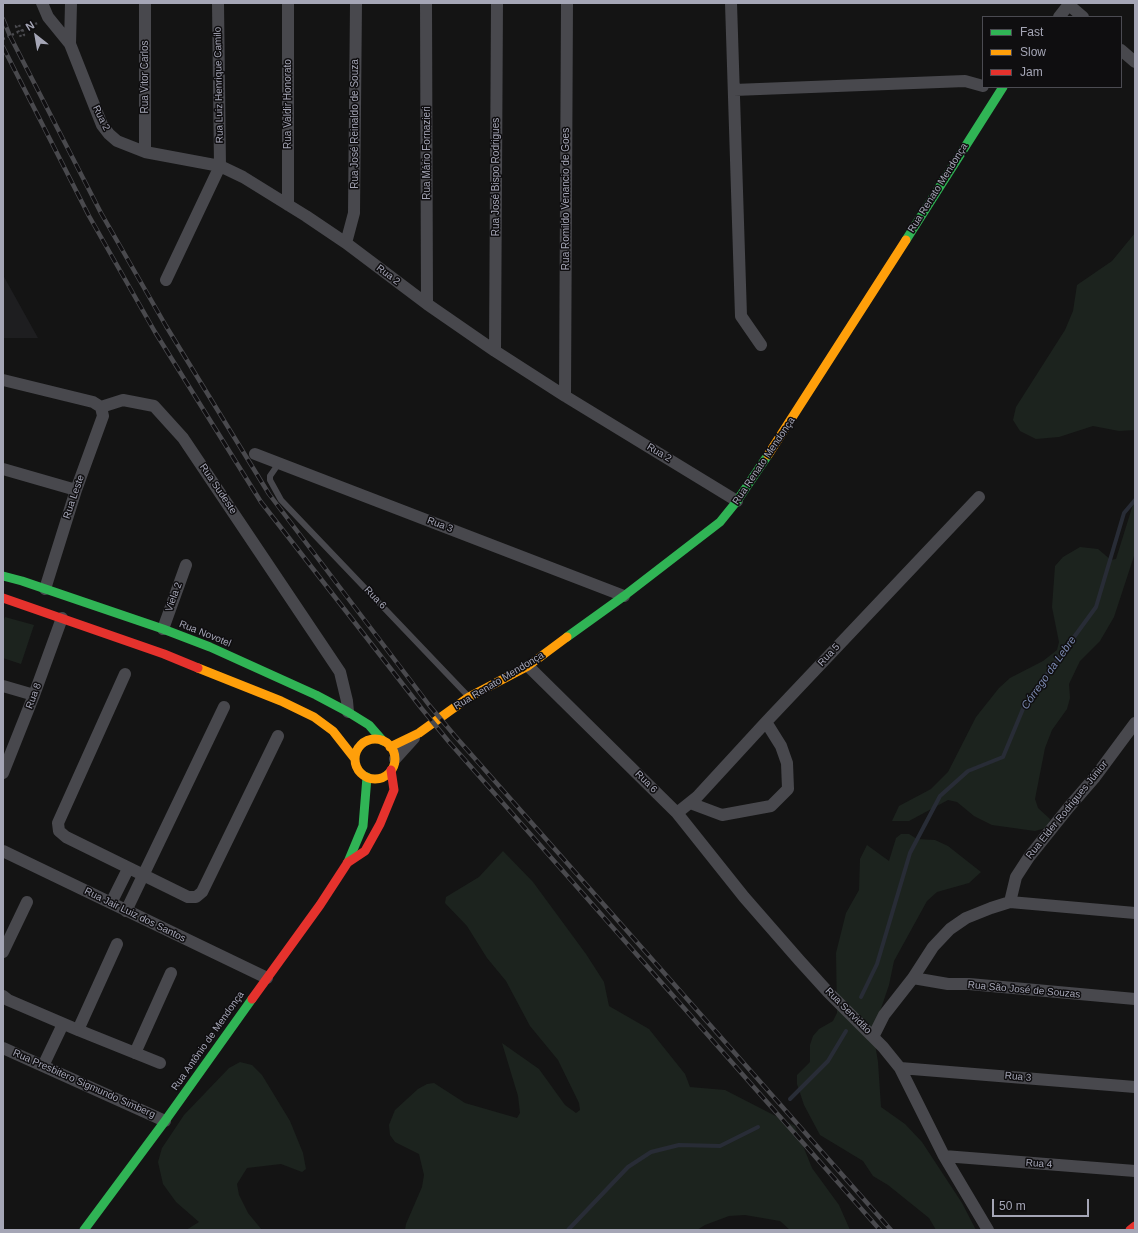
<!DOCTYPE html>
<meta charset="utf-8">
<style>
body{margin:0}
#map{position:relative;width:1138px;height:1233px;overflow:hidden;background:#141414;font-family:Arial,sans-serif}
canvas{display:block}
.frame{position:absolute;inset:0;border:4px solid #a5a6b6;pointer-events:none}
.legend{position:absolute;left:982px;top:16px;width:140px;height:72px;box-sizing:border-box;background:#0f0e10;border:1px solid #4b4b52;margin:0;padding:5px 7px;list-style:none;font-size:12px;color:#a5a6b6}
.legend li{display:flex;align-items:center;gap:8px;height:20px}
.legend b{width:20px;border:1px solid #4b4b52}
.north{position:absolute;left:16px;top:16px;width:40px;height:40px;-webkit-text-stroke:3px #0f0e10;paint-order:stroke;rotate:329deg;font-size:11px;font-weight:700;line-height:16px;text-align:center;color:#a5a6b6}
.north::after{content:'';display:block;margin:auto;width:14px;height:18px;background:#a5a6b6;clip-path:polygon(50% 0,100% 100%,50% 72%,0 100%)}
.scale{position:absolute;left:992px;top:1199px;width:97px;height:18px;box-sizing:border-box;border:2px solid #a5a6b6;border-top:0;padding-left:5px;font-size:12px;line-height:14px;white-space:nowrap;color:#a5a6b6;-webkit-text-stroke:3px #0f0e10;paint-order:stroke}
</style>
<div id="map">
<canvas width="1138" height="1233"></canvas>
<div class="frame"></div>
<ul class="legend">
<li><b style="height:5px;background:#30b455"></b>Fast</li>
<li><b style="height:5px;background:#ff9f0a"></b>Slow</li>
<li><b style="height:5px;background:#e5322d"></b>Jam</li>
</ul>
<div class="north">N</div>
<div class="scale">50 m</div>
</div>
<script>
const c = document.querySelector('canvas').getContext('2d');
c.lineJoin = 'round';
function fillPath(path, color) {
  c.fillStyle = color;
  c.fill(path, 'evenodd');
}
function toPath(rows) {
  const path = new Path2D();
  for (const r of rows) {
    if (r.length === 3) {
      path.moveTo(r[0] + r[2], r[1]);
      path.arc(r[0], r[1], r[2], 0, 2 * Math.PI);
      continue;
    }
    path.moveTo(r[0], r[1]);
    for (let i = 2; i < r.length; i += 2) path.lineTo(r[i], r[i + 1]);
  }
  return path;
}
function strokePath(path, color, width, dash) {
  c.strokeStyle = color;
  c.lineWidth = width;
  c.lineCap = dash ? 'butt' : 'round';
  c.setLineDash(dash || []);
  c.stroke(path);
}
function label(font, color, halo, rows, align = 'center') {
  c.font = font + ' Arial,sans-serif';
  c.lineWidth = 3;
  c.setLineDash([]);
  c.textBaseline = 'middle';
  c.strokeStyle = halo;
  c.fillStyle = color;
  for (const [text, x, y, turn = 0] of rows) {
    c.save();
    c.translate(x, y);
    c.rotate((+turn || 0) * Math.PI / 180);
    c.textAlign = isNaN(turn) ? turn : align;
    if (halo) c.strokeText(text, 0, 0);
    c.fillText(text, 0, 0);
    c.restore();
  }
}
fillPath(toPath([
 [3,275,38,338,3,338]
]), '#1e1e20');
fillPath(toPath([
 [1135,233,1135,430,1119,431,1093,426,1059,437,1036,439,1020,431,1013,420,1016,407,1065,330,1073,311,1077,285,1112,261],
 [1135,498,1135,553,1114,617,1100,641,1080,661,1069,684,1070,698,1067,709,1052,730,1045,748,1035,799,1038,808,1050,819,1049,827,1035,831,992,825,974,816,957,802,948,800,909,821,892,821,899,806,931,789,948,772,976,717,999,688,1010,678,1043,661,1057,650,1059,642,1052,607,1055,566,1063,557,1080,547,1098,549,1111,560,1116,559],
 [5,617,34,625,21,664,3,658,3,623],
 [901,834,909,834,917,839,935,840,948,846,981,872,969,883,937,892,927,901,894,961,889,985,873,1032,878,1062,881,1107,905,1124,922,1142,962,1203,976,1230,936,1230,929,1218,888,1185,873,1176,863,1161,820,1135,804,1105,797,1084,797,1075,810,1062,810,1045,813,1036,819,1029,833,1021,837,1013,836,953,846,913,859,890,860,859,867,845,889,861,896,838],
 [503,851,533,882,586,954,604,982,609,1006,649,1029,685,1074,690,1087,725,1090,795,1126,812,1168,839,1205,850,1230,790,1230,780,1221,745,1215,729,1216,705,1225,697,1230,405,1230,406,1224,422,1187,424,1175,419,1154,395,1142,390,1135,389,1125,395,1110,418,1089,427,1084,434,1083,465,1103,517,1118,520,1113,518,1096,502,1043,539,1069,565,1105,576,1113,580,1110,579,1103,558,1060,530,1026,506,981,487,958,467,926,445,903,446,897,479,877],
 [240,1062,252,1065,262,1075,290,1121,303,1153,306,1169,302,1172,281,1164,247,1168,237,1184,239,1195,248,1213,262,1230,186,1230,199,1222,176,1202,163,1184,158,1162,162,1148,184,1115,229,1068]
]), '#1c231e');
strokePath(toPath([
 [861,997,877,964,910,853,940,796,968,771,1003,757,1025,704,1096,607,1124,513,1135,500],
 [790,1099,828,1061,846,1031],
 [568,1230,628,1167,651,1152,679,1145,720,1146,758,1127]
]), '#282c36', 4);
strokePath(toPath([
 [19,25,24,35,21,37,16,26,19,25],
 [22,31,39,22],
 [3,39,18,32]
]), '#4a4a4f', 2.5, [2, 3]);
strokePath(toPath([
 [279,463,270,476,270,480,281,500,469,697]
]), '#48484d', 6);
strokePath(toPath([
 [42,3,48,17,70,44,102,125,109,134,117,141,145,152,220,166,243,177,306,216,346,243,427,304,495,351,565,396,737,501],
 [145,3,145,152],
 [288,3,288,205],
 [426,3,427,304],
 [731,3,741,316,761,345],
 [1069,5,1083,17],
 [1059,17,1070,3],
 [70,44,71,3],
 [1121,50,1135,62],
 [734,90,965,81,983,86],
 [346,243,354,213,356,3],
 [166,280,220,166,218,3],
 [495,351,497,3],
 [3,380,93,402,101,407],
 [565,396,567,3],
 [101,407,123,400,154,406,183,438,340,672,347,701,348,712],
 [255,454,624,596],
 [3,469,76,490],
 [45,589,76,490,103,416,101,407],
 [163,629,186,565],
 [528,666,677,813,744,897,799,960,828,992,883,1047,900,1068,944,1156,988,1230],
 [125,674,58,823,59,831,66,837,188,897,196,897,202,892,278,736],
 [3,686,34,695],
 [395,759,414,738],
 [3,773,34,695,62,618],
 [690,803,722,815,771,806,788,789,787,763,781,746,766,722],
 [677,813,697,797,766,722,979,497],
 [3,851,267,978],
 [1010,902,1016,877,1029,857,1069,807,1095,777,1135,723],
 [111,903,128,869],
 [126,911,224,707],
 [3,952,27,902],
 [913,978,948,984,969,984,1135,999],
 [3,996,8,1000,78,1030,160,1063],
 [78,1030,117,944],
 [873,1037,884,1015,913,978,933,947,950,929,966,918,991,908,1010,902,1135,913],
 [3,1048,165,1121],
 [135,1053,171,973],
 [43,1066,63,1024],
 [900,1068,1135,1087],
 [944,1156,1135,1171]
]), '#48484d', 12);
strokePath(toPath([
 [906,240,1003,87],
 [3,576,22,581,163,629,210,647,316,695,348,712,369,725,383,741],
 [567,637,624,596,720,522,737,501,768,455],
 [348,862,363,826,367,777],
 [84,1230,165,1121,252,999]
]), '#30b455', 9);
strokePath(toPath([
 [768,455,906,240],
 [198,668,281,701,314,717,333,731,355,759],
 [375,759,20],
 [390,747,419,733,469,697,528,666,567,637]
]), '#ff9f0a', 9);
strokePath(toPath([
 [3,598,164,654,198,668],
 [347,863,365,851,380,824,394,790,391,770],
 [252,999,320,905,348,862],
 [1130,1230,1135,1226]
]), '#e5322d', 9);
const rail = toPath([
 [3,19,10,36,101,213,166,326,269,494,429,705,455,736,891,1230],
 [3,47,89,216,155,332,261,502,422,709,449,742,880,1230]
]);
strokePath(rail, '#49494d', 4.5);
strokePath(rail, '#0f0e10', 3, [9]);
label('10px', '#a5a6b6', '#0f0e10', [
 ["Rua Vitor Carlos",145,77,-90],
 ["Rua Luiz Henrique Camilo",219,85,-91],
 ["Rua Valdir Honorato",288,104,-90],
 ["Rua 2",101,118,64],
 ["Rua José Reinaldo de Souza",355,124,-90],
 ["Rua Mário Fornazieri",427,153,-90],
 ["Rua José Bispo Rodrigues",496,177,-90],
 ["Rua Renato Mendonça",938,188,-58],
 ["Rua Romildo Venancio de Goes",566,199,-90],
 ["Rua 2",388,275,37],
 ["Rua 2",659,453,31],
 ["Rua Renato Mendonça",764,461,-56],
 ["Rua Sudeste",218,489,56],
 ["Rua Leste",74,497,-71],
 ["Rua 3",440,525,21],
 ["Viela 2",174,597,-70],
 ["Rua 6",375,598,46],
 ["Rua Novotel",205,634,22],
 ["Rua 5",829,655,-47],
 ["Rua Renato Mendonça",499,681,-31],
 ["Rua 8",34,696,-69],
 ["Rua 6",646,782,45],
 ["Rua Elder Rodrigues Júnior",1067,810,-51],
 ["Rua Jair Luiz dos Santos",135,915,26],
 ["Rua São José de Souzas",1024,990,5],
 ["Rua Servidão",848,1011,45],
 ["Rua Antônio de Mendonça",208,1041,-55],
 ["Rua 3",1018,1077,5],
 ["Rua Presbitero Sigmundo Simberg",84,1084,24],
 ["Rua 4",1039,1164,4]
]);
label('italic 11px', '#7b8ab1', '#0f0e10', [
 ["Córrego da Lebre",1049,673,-55]
]);
</script>
